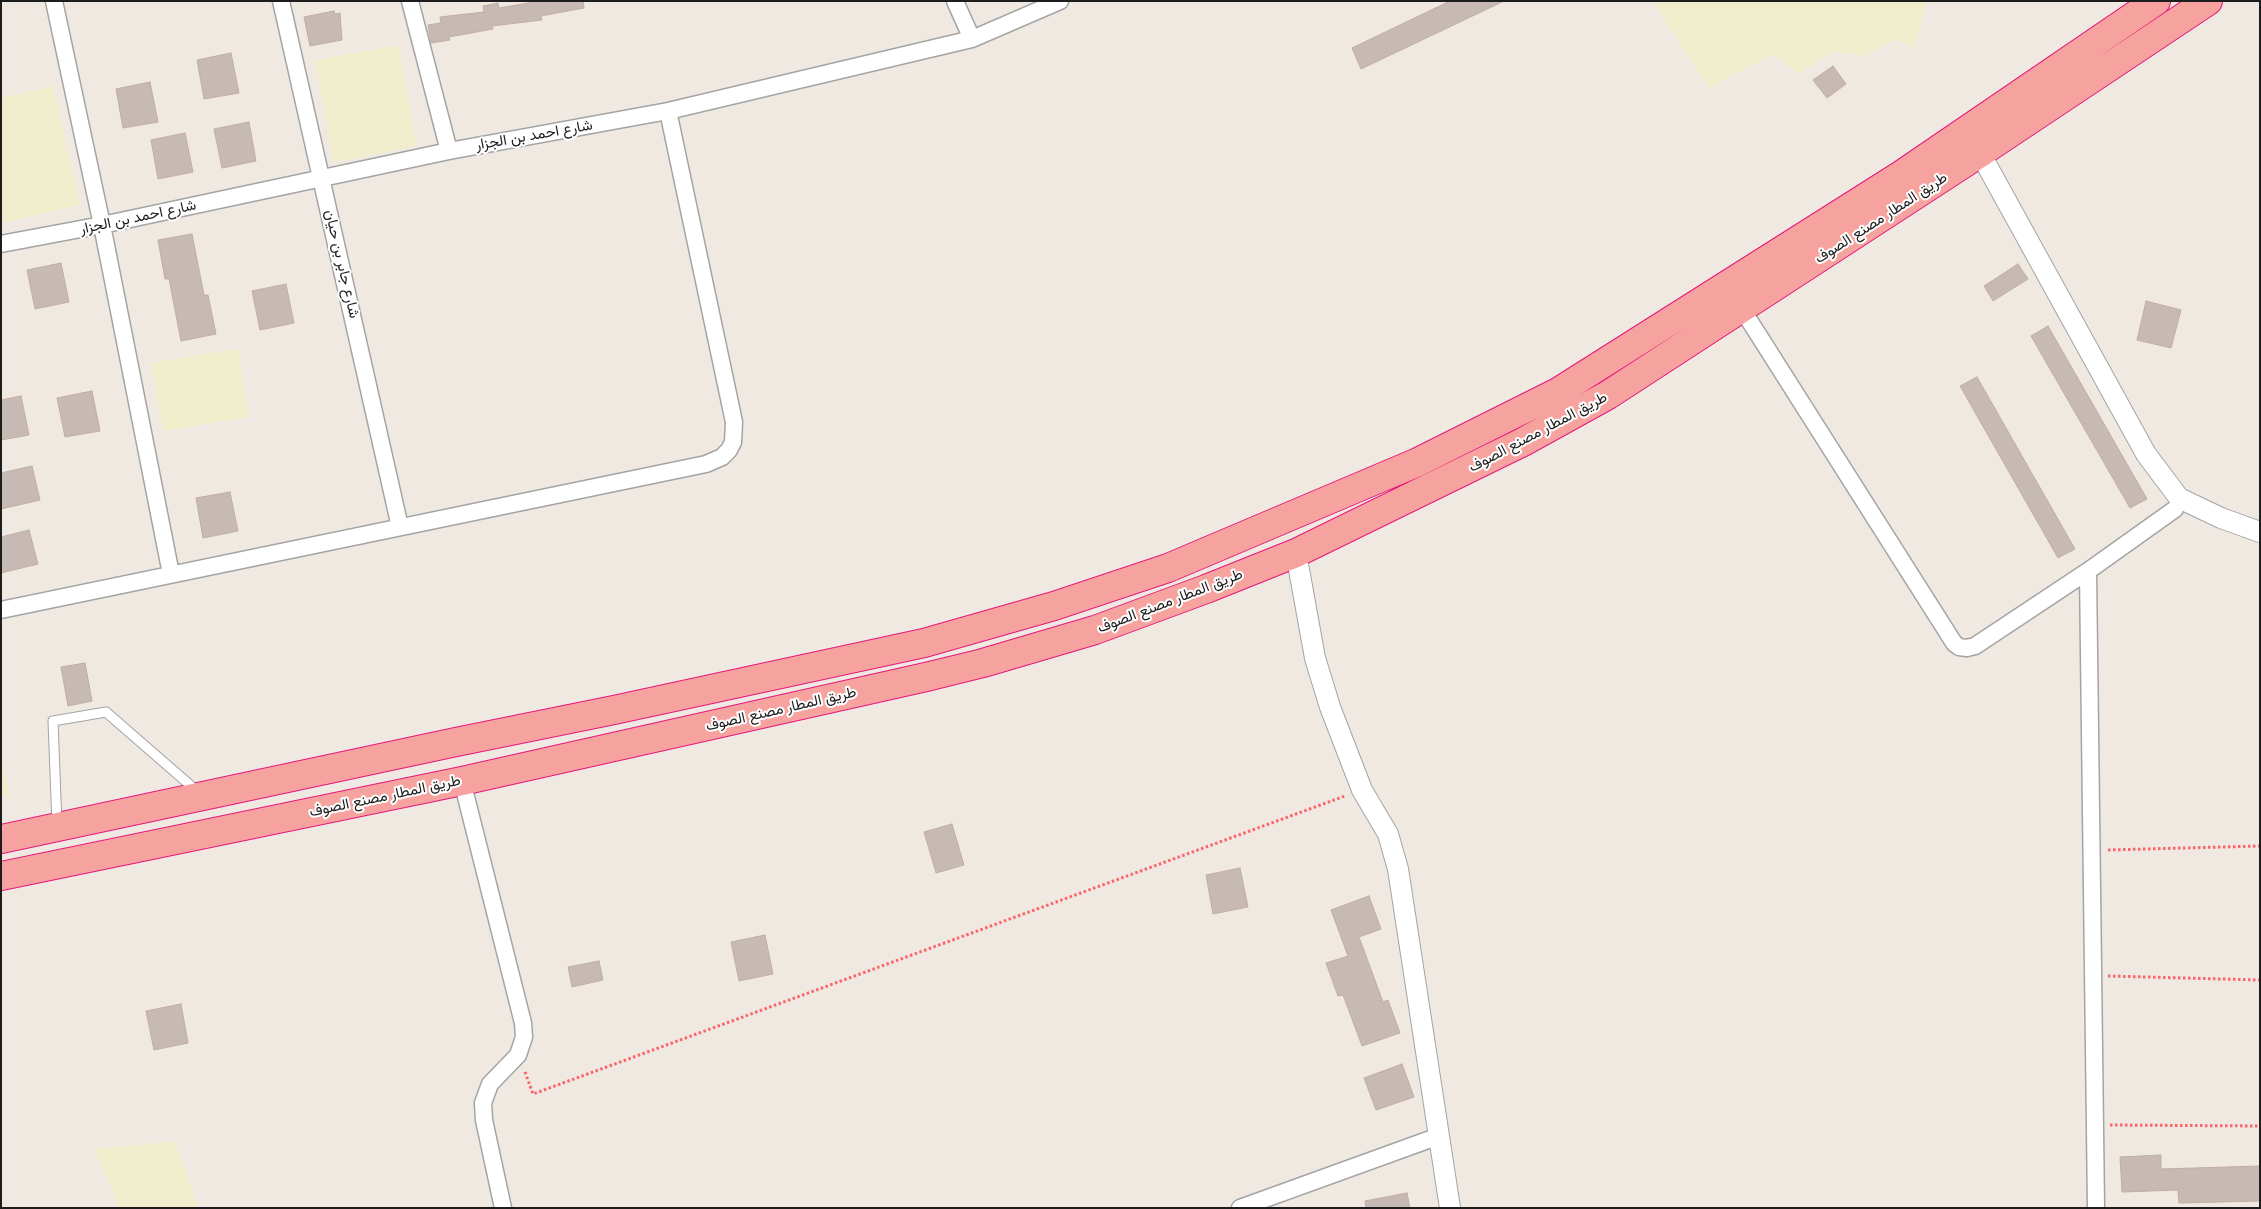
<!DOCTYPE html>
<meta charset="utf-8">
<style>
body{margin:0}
#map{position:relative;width:2261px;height:1209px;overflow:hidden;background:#efe9e2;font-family:Raleway,sans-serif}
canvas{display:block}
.frame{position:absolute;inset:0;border:2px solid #1d1d1d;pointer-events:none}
</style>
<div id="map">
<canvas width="2261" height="1209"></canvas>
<div class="frame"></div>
</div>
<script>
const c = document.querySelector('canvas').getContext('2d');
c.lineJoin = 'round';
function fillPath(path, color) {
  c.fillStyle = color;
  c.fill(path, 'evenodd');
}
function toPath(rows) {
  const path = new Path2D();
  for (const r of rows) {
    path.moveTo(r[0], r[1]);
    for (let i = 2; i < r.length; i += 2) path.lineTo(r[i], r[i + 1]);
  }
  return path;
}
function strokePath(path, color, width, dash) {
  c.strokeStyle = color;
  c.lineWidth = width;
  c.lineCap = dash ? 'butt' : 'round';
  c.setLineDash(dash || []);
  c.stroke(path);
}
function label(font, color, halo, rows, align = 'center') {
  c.font = font + ' Raleway,Vazirmatn,sans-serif';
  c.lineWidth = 4;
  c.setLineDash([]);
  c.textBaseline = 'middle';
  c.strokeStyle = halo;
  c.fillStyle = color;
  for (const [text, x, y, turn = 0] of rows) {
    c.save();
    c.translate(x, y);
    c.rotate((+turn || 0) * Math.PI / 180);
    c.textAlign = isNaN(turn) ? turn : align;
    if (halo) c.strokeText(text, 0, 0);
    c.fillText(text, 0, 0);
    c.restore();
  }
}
fillPath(toPath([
 [1658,1,1927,1,1914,48,1894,39,1865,56,1833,52,1798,74,1774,54,1709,88,1656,6],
 [398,45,417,146,334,162,315,60],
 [53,86,80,205,1,223,1,98],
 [238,349,249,417,163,431,151,363],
 [1,755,9,795,1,797],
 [175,1141,198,1208,120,1208,94,1149]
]), '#f0edcc');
const building = toPath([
 [540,1,583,1,584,8,541,16,542,20,492,26,493,29,449,37,450,40,431,43,428,25,441,23,440,17,484,12,483,6,498,3,499,8,540,1],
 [1450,1,1504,1,1361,69,1352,48,1450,1],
 [334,11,335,14,340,13,342,40,310,46,304,17,334,11],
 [231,53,239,93,204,99,197,60,231,53],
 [1833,66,1846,84,1827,98,1813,80,1833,66],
 [150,82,158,122,123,128,116,89,150,82],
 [249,122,256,161,222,168,214,129,249,122],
 [185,133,193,172,158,179,151,140,185,133],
 [192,234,204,295,208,295,216,334,181,341,169,279,165,279,158,240,192,234],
 [61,263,69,302,35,309,27,270,61,263],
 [2018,264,2028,279,1993,301,1984,286,2018,264],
 [286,284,294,323,260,330,252,291,286,284],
 [2146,301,2181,310,2171,348,2137,340,2146,301],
 [2048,326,2147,499,2130,508,2031,336,2048,326],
 [1977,377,2075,549,2058,558,1960,386,1977,377],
 [92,391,100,431,65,437,57,398,92,391],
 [21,396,29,435,1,440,1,400,21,396],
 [32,466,40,500,1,509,1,473,32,466],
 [230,492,238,531,203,538,196,498,230,492],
 [29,530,38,564,1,573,1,537,29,530],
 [85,663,92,701,68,706,61,667,85,663],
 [952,824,964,865,936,873,924,832,952,824],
 [1240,868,1248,907,1213,914,1206,875,1240,868],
 [1369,896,1381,929,1359,937,1383,1002,1388,1000,1400,1033,1362,1046,1343,995,1338,996,1326,963,1348,956,1331,910,1369,896],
 [765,935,773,974,739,981,731,942,765,935],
 [599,961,603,980,572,987,568,967,599,961],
 [181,1004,188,1043,154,1050,146,1011,181,1004],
 [1402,1064,1414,1097,1376,1110,1364,1078,1402,1064],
 [2161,1155,2161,1169,2260,1166,2260,1201,2179,1203,2178,1190,2122,1192,2120,1157,2161,1155],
 [1407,1193,1410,1208,1366,1208,1365,1201,1407,1193]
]);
fillPath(building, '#c7bab5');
strokePath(building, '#c2aca3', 1);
const service = toPath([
 [57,825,53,721,106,712,198,792]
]);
const minor = toPath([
 [54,1,102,225,171,574],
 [281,1,400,527],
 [410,1,449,151],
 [955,1,972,39],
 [1,244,102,225,449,151,668,111,972,39,1060,1],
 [1742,309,1954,643,1959,647,1967,648,1975,646,2088,571,2175,509],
 [2088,571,2096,1208],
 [1,610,706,464,722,457,729,450,733,442,734,422,668,111],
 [462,781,523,1023,524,1037,518,1055,490,1084,483,1103,484,1120,503,1208],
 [1240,1208,1439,1136]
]);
const tertiary = toPath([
 [1980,153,2146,454,2179,498,2221,518,2260,532],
 [1296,553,1315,658,1330,707,1362,790,1388,834,1398,869,1450,1208]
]);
const trunk = toPath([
 [1,839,456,742,614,710,924,643,1054,606,1168,568,1418,462,1558,392,1901,175,2156,1],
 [1,876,462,781,926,677,983,663,1095,630,1206,589,1296,553,1523,442,1608,395,1980,153,2208,1]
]);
strokePath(service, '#a4a4a4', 11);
strokePath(minor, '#a4a4a4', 19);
strokePath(tertiary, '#a4a4a4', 22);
strokePath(trunk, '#e6167c', 30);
strokePath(toPath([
 [2108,850,2260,846],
 [2108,976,2260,980],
 [525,1072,533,1094,1345,796],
 [2110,1125,2260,1126]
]), '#ff636a', 3, [2.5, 2.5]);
strokePath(service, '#fff', 9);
strokePath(minor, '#fff', 16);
strokePath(tertiary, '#fff', 20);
strokePath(trunk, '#f6a39f', 28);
label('15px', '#1d1d1d', '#fff', [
 ["شارع احمد بن الجزار",534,135,-10],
 ["شارع احمد بن الجزار",138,217,-12],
 ["طريق المطار مصنع الصوف",1881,218,-33],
 ["شارع جابر بن حيان",342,264,77],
 ["طريق المطار مصنع الصوف",1538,432,-28],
 ["طريق المطار مصنع الصوف",1170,601,-21],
 ["طريق المطار مصنع الصوف",781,709,-13],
 ["طريق المطار مصنع الصوف",385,796,-12]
]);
</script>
